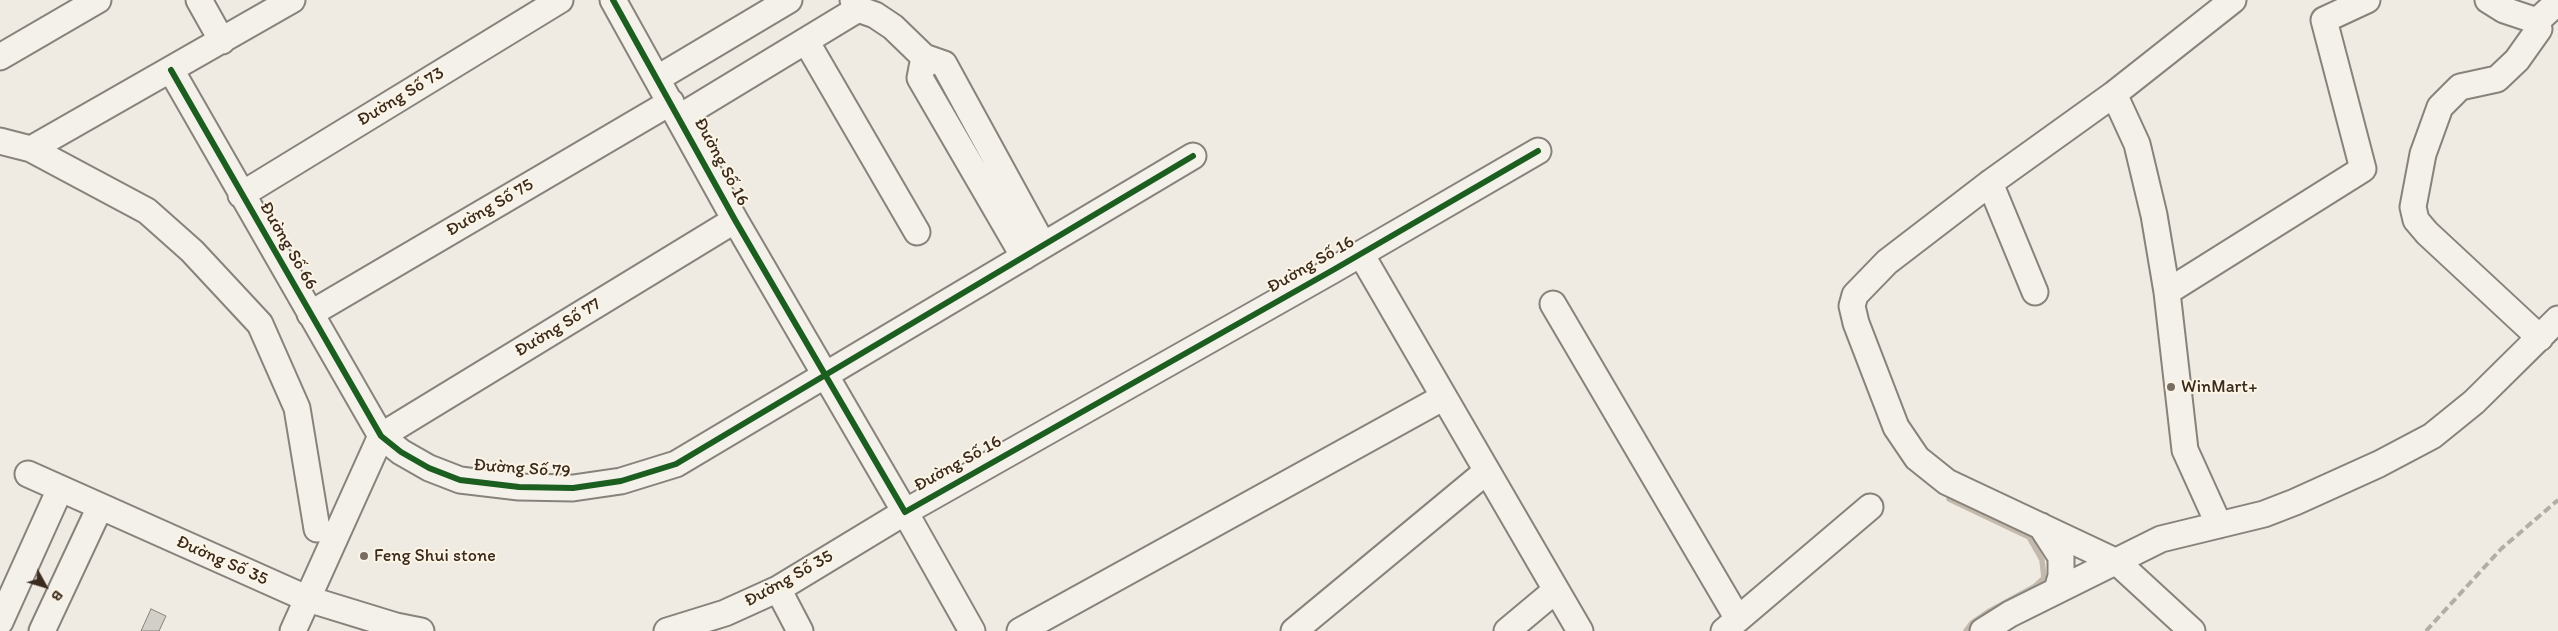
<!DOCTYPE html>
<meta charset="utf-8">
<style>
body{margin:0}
#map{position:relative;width:2558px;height:631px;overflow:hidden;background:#efebe2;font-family:Itim,sans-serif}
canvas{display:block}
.north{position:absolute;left:20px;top:561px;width:50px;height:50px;-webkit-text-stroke:4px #fcf5e5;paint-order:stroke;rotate:129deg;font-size:14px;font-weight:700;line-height:20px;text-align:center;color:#3b2a1e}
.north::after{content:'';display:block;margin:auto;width:18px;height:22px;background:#3b2a1e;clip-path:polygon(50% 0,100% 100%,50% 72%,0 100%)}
</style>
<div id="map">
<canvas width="2558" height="631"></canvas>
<div class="north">B</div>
</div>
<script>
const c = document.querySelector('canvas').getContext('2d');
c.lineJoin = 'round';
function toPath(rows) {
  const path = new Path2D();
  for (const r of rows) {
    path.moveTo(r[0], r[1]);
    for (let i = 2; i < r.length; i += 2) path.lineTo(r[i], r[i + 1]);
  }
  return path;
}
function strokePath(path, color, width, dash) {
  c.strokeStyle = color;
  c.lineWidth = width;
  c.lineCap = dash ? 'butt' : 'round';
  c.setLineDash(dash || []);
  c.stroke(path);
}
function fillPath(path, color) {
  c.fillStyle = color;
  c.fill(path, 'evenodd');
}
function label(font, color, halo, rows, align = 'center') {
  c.font = font + ' Itim,sans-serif';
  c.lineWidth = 4;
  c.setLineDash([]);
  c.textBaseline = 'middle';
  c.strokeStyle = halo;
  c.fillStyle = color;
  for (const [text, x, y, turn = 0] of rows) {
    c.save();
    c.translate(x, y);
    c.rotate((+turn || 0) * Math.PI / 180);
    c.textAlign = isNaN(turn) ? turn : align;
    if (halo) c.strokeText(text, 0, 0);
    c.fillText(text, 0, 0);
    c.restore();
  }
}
strokePath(toPath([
 [1949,499,2029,537,2042,560,2044,578,2034,587,1988,612,1972,623,1966,631]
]), '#c3baad', 5.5);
const building = toPath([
 [151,609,166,616,159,631,141,631,151,609]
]);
fillPath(building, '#d2cec8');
strokePath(building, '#87827b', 1);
const minor = toPath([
 [199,0,222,41],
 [613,0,735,220,905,512,1333,270,1538,151],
 [853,0,858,9,875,15,893,27,924,57],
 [2488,0,2504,10,2537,21,2539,29,2517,60,2497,79,2460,87,2440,107,2423,154,2413,207,2416,220,2427,233,2540,338],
 [2537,21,2558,2],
 [806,41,917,232],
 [0,57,98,0],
 [171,70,381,436,401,452,429,468,460,480,519,487,573,488,621,481,676,464,1193,156],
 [658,78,789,0],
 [2114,94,2137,144,2154,215,2167,292,2185,450,2219,525],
 [680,117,858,9],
 [0,141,31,149,147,211,192,251,260,324,297,408,317,529],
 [31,149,292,0],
 [1990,183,2035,292],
 [241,195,560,0],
 [1361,254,1580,631],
 [1024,257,920,78,924,57,944,64,1043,245],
 [2167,292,2363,169,2324,20,2367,0],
 [1553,304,1738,619],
 [310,314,671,102],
 [381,436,735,220],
 [28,474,308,599,396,626,421,631],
 [2041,526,2061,557,2061,576,2057,590],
 [778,589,800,631],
 [0,622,60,489],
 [42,631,100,507],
 [293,631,381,436],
 [667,631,725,613,778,589,905,512,972,631],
 [1020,631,1444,397],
 [1294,631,1487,471],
 [1507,631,1556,590],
 [1724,631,1870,507],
 [1983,631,2010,614,2161,539,2264,514,2295,502,2379,464,2432,436,2474,402,2558,319],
 [2192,631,2117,562,1947,482,1917,458,1896,427,1856,323,1852,306,1855,295,1887,262,1990,183,2114,94,2233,0]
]);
strokePath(minor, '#87827b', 29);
strokePath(minor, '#f4f1ea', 25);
strokePath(toPath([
 [2426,631,2501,549,2558,500]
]), '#b2aea7', 4, [8, 4]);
strokePath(toPath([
 [613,0,735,220,905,512,1333,270,1538,151],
 [171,70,381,436,401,452,429,468,460,480,519,487,573,488,621,481,676,464,1193,156]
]), '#1b5e20', 6);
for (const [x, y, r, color] of [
 [2171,387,5,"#7a6e63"],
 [364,556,5,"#7a6e63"]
]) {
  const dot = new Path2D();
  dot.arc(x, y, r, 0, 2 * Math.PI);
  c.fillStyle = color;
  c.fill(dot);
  strokePath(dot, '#fcf5e5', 2);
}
label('18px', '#3b2a1e', '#fcf5e5', [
 ["Đường Số 73",401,97,-31],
 ["Đường Số 16",721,162,62],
 ["Đường Số 75",490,208,-30],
 ["Đường Số 66",288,246,60],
 ["Đường Số 16",1311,265,-30],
 ["Đường Số 77",558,328,-31],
 ["Đường Số 16",958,464,-29],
 ["Đường Số 79",522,469,4],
 ["Đường Số 35",222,561,24],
 ["Đường Số 35",789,579,-29]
]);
label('18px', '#3b2a1e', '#fcf5e5', [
 ["WinMart+",2181,387],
 ["Feng Shui stone",374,556]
], 'left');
</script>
